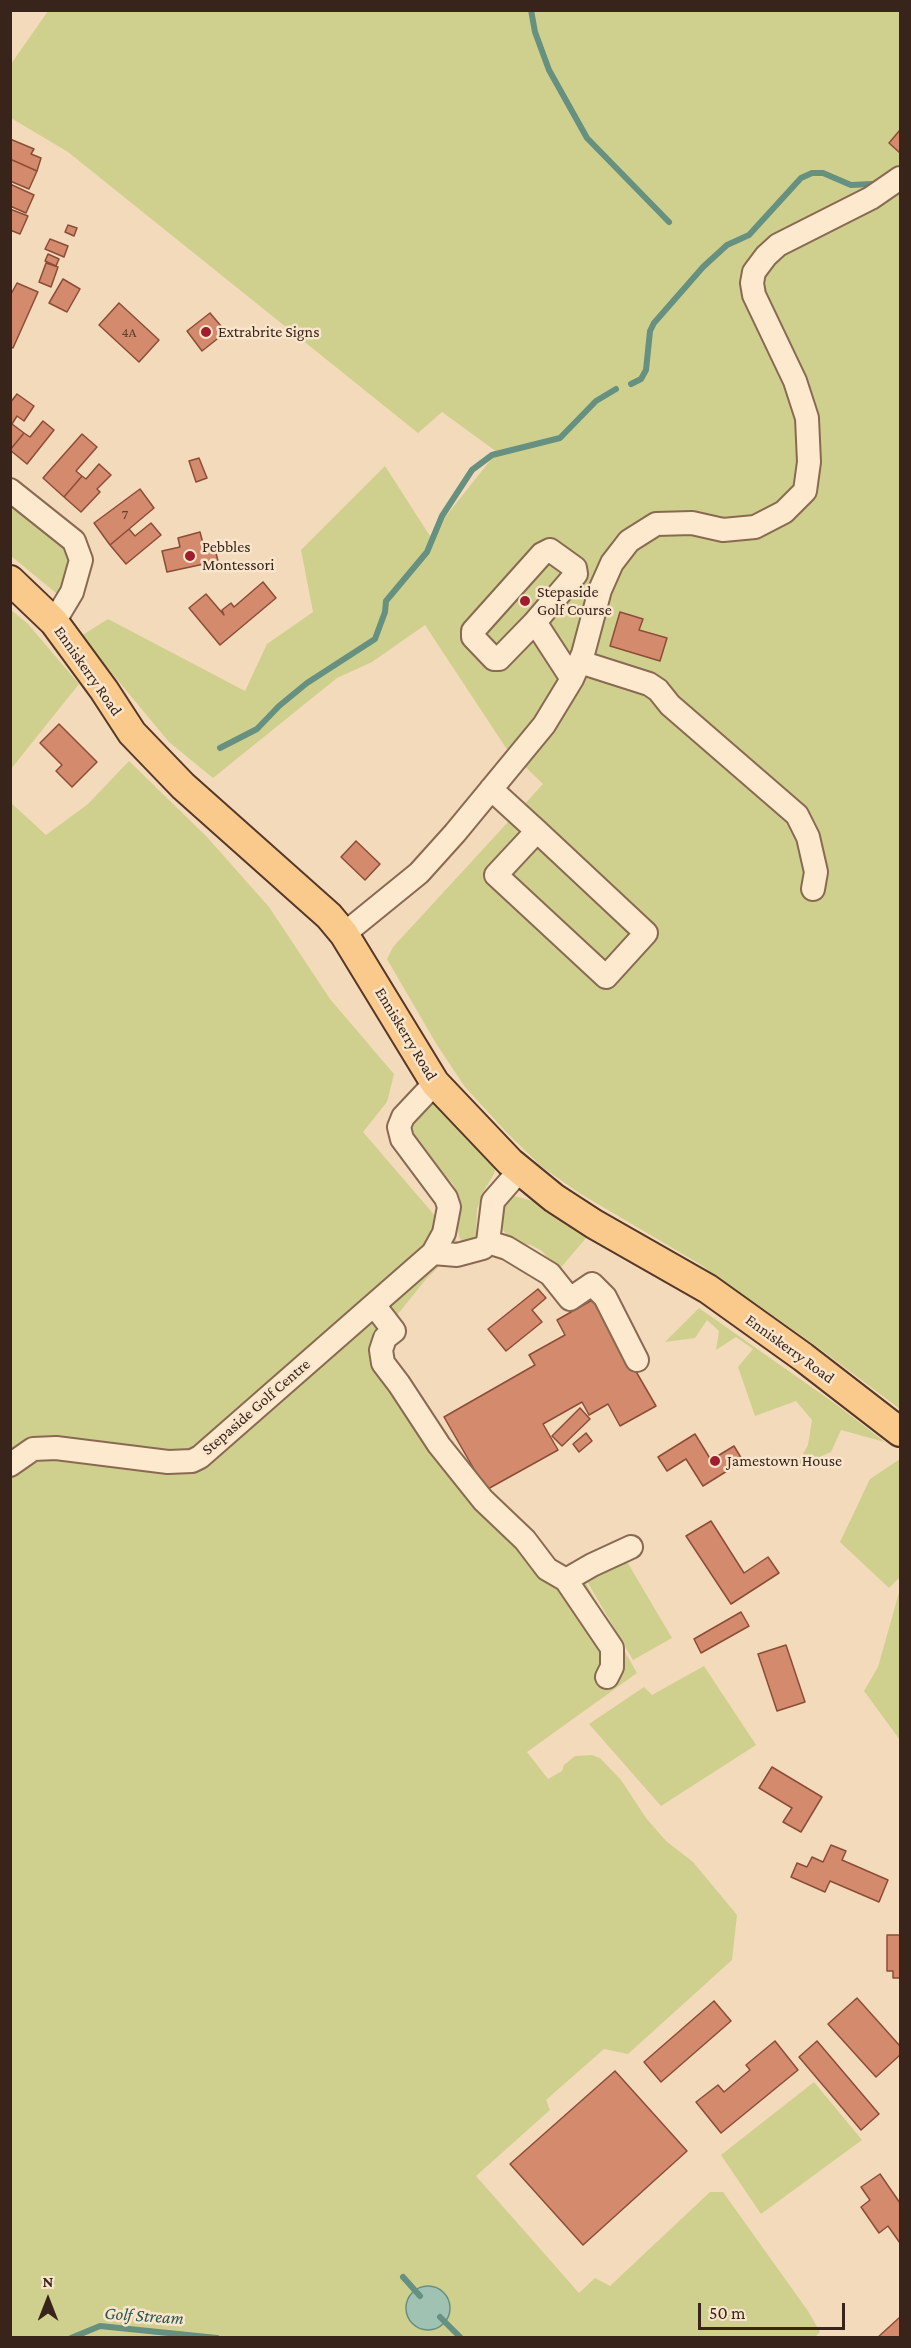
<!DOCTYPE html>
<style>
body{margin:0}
#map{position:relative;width:911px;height:2348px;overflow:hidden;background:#f2dabb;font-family:"Crimson Pro",serif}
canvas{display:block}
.frame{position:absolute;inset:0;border:12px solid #38241a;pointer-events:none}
.north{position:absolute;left:18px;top:2270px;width:60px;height:60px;-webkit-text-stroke:4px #f9e5cb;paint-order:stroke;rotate:0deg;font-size:16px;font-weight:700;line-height:24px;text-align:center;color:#38241a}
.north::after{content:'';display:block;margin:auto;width:21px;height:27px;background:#38241a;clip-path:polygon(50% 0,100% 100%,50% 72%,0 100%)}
.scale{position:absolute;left:698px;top:2303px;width:147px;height:27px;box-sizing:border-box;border:3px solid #38241a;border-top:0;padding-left:8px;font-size:18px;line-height:21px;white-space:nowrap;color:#38241a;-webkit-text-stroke:4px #f9e5cb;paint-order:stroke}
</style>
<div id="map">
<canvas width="911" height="2348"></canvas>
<div class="frame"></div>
<div class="north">N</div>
<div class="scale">50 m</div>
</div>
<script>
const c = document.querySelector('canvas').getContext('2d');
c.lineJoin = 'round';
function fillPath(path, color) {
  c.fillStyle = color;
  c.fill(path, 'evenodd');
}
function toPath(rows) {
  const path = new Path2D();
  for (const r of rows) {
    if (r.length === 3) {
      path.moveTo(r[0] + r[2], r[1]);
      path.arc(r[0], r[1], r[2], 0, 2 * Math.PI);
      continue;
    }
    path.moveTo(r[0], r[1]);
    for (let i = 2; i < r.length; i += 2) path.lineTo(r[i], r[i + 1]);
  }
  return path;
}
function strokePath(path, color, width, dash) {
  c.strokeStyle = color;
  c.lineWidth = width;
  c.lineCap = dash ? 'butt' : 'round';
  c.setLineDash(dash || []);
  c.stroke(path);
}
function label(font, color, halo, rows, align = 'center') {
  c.font = font + ' "Crimson Pro",serif';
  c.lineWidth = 5;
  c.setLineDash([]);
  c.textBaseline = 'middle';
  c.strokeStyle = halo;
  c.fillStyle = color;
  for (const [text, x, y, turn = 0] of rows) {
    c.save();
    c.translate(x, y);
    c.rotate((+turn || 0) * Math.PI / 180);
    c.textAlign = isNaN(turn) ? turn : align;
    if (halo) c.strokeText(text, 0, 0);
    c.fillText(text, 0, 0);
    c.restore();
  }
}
fillPath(toPath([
 [48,11,900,11,900,1409,816,1346,698,1263,579,1193,542,1167,508,1134,465,1087,437,1045,387,959,393,947,543,784,506,748,425,625,372,662,337,678,213,778,169,742,81,636,108,619,245,691,267,644,313,612,301,550,385,466,430,536,497,452,442,412,418,433,68,152,11,118,11,64],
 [10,495,60,537,74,565,61,597,11,556],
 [11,610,28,624,79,684,11,769],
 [129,761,207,837,269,907,330,999,394,1074,387,1102,363,1132,461,1246,427,1278,372,1346,551,1581,583,1578,637,1673,527,1752,548,1779,562,1771,564,1765,575,1756,592,1755,600,1758,621,1780,646,1818,666,1841,693,1862,737,1915,732,1960,628,2054,604,2049,546,2100,550,2110,476,2176,579,2293,595,2278,610,2286,710,2192,723,2192,808,2311,820,2332,815,2337,11,2337,10,802,46,835,88,804],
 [435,1099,496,1165,494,1174,482,1194,477,1210,476,1236,466,1242,460,1239,457,1227,462,1208,453,1184,414,1142,412,1134,413,1124,419,1114],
 [514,1196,533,1201,586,1238,558,1271,542,1251,531,1245,520,1244,508,1236,503,1230,501,1222,502,1206,509,1199],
 [699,1308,837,1405,885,1442,841,1430,831,1452,796,1467,808,1445,812,1420,796,1401,755,1416,738,1367,753,1349,736,1337,716,1350,719,1331,707,1320,695,1338,665,1342],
 [900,1459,900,1577,889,1588,840,1542,870,1479],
 [623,1555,672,1638,633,1660,585,1578],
 [900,1589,900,1740,864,1691,878,1667],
 [704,1666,756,1745,661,1806,589,1724,644,1687,652,1695],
 [814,2082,862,2140,761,2214,721,2155]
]), '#d0d08e');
const water = toPath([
 [428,2308,22]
]);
fillPath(water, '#a0c2b3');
strokePath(water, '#669080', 1.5);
strokePath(toPath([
 [531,10,535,32,549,70,587,138,669,222],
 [631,384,641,379,646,370,650,331,654,323,703,267,727,245,749,235,801,178,812,173,823,173,851,185,872,184],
 [220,748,257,729,279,706,307,683,375,639,385,612,386,601,427,552,442,516,472,470,492,455,560,438,596,401,616,389],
 [403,2277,420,2296],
 [440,2317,461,2338],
 [71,2338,100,2326,217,2338]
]), '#669080', 6);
const building = toPath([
 [900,130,900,153,889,143,900,130],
 [10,139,34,149,31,154,41,158,37,171,10,159,10,139],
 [10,159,37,171,29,189,10,181,10,159],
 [10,184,34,195,26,213,10,206,10,184],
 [10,209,28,216,20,234,10,230,10,209],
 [68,225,77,228,74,236,65,232,68,225],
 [50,239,68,246,64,257,45,249,50,239],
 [48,254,59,259,56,266,45,261,48,254],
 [46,263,58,267,51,287,39,282,46,263],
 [63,279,80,289,67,312,49,303,63,279],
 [17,283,38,292,13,348,10,346,10,296,17,283],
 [119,303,159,340,139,362,99,325,119,303],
 [210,313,226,332,202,351,187,331,210,313],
 [17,394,34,406,24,421,17,416,12,424,24,433,10,450,10,403,17,394],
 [43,421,54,430,27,464,10,450,24,433,30,437,43,421],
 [82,434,97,447,76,471,82,476,64,497,43,478,82,434],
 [199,458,207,478,196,482,189,461,199,458],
 [99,464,111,475,97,489,100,492,81,512,64,497,82,476,86,479,99,464],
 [140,489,154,508,110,545,94,523,140,489],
 [151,523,161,535,126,564,110,545,129,529,135,536,151,523],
 [200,532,204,547,214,545,218,561,167,572,162,551,180,547,178,538,200,532],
 [263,582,276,598,220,645,189,608,206,594,224,615,222,610,231,603,234,607,263,582],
 [620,612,643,619,639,630,667,638,660,661,610,646,620,612],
 [59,724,97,762,72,787,56,771,62,765,40,743,59,724],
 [356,841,380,864,365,880,341,857,356,841],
 [538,1289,546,1298,532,1310,542,1322,506,1351,488,1329,538,1289],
 [594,1299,656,1406,620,1426,608,1404,589,1415,582,1402,543,1424,558,1450,486,1490,444,1417,535,1365,529,1355,565,1335,557,1320,594,1299],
 [580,1408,590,1419,562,1446,552,1436,580,1408],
 [586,1433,592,1441,579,1452,573,1444,586,1433],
 [695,1434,711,1460,734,1446,743,1461,703,1486,686,1459,667,1471,658,1457,695,1434],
 [711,1521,744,1573,768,1557,779,1573,731,1604,686,1536,711,1521],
 [741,1612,749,1626,701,1653,694,1639,741,1612],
 [786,1645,805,1702,777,1711,758,1654,786,1645],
 [772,1767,822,1797,801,1832,783,1822,792,1808,759,1788,772,1767],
 [831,1845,846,1851,842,1860,888,1880,879,1902,830,1881,825,1892,791,1877,797,1863,807,1867,812,1857,823,1862,831,1845],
 [887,1935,900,1935,900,1978,893,1978,893,1971,887,1971,887,1935],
 [857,1998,900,2046,900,2055,876,2077,828,2024,857,1998],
 [714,2001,731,2021,661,2082,644,2062,714,2001],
 [775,2041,798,2070,721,2133,696,2102,718,2085,724,2092,750,2070,746,2065,775,2041],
 [817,2041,879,2114,861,2130,799,2057,817,2041],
 [615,2071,687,2151,583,2245,510,2164,615,2071],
 [880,2174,900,2203,900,2243,888,2226,879,2233,861,2207,870,2200,861,2187,880,2174],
 [900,2317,900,2338,877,2338,900,2317]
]);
fillPath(building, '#d48a6d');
strokePath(building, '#8c4d37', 1.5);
const minor = toPath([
 [10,490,74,541,81,560,72,592,54,622],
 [550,550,575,568,576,574,535,622,499,659,494,659,473,637,473,631,542,554,550,550],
 [535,622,572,679],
 [580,662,649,684,658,690,670,705,797,815,808,837,816,872,813,889],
 [491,789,537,831,646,933,606,977,496,875,537,831],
 [344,934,419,873,455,833,544,725,572,679,583,654,600,590,612,563,629,541,656,524,692,523,723,530,755,527,784,512,805,491,809,462,807,418,795,381,754,295,752,283,754,272,766,256,778,245,871,198,900,178],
 [488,1242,507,1248,550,1274,570,1299,592,1284,605,1297,637,1360],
 [433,1253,457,1255,483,1248,488,1242,493,1201,520,1170],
 [374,1305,394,1331,385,1338,381,1350,383,1363,399,1384,439,1445,483,1500,525,1540,547,1569,566,1580,592,1565,631,1547],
 [10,1465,33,1449,56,1448,168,1462,192,1461,200,1457,433,1253,444,1233,449,1207,446,1198,402,1139,399,1127,403,1117,435,1083],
 [566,1580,612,1648,612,1667,607,1677]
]);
const major = toPath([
 [10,580,54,622,104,690,132,733,183,786,329,916,344,934,435,1083,510,1162,554,1198,594,1224,708,1289,803,1357,900,1432]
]);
strokePath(minor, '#8a6953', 26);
strokePath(major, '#573828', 32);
strokePath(minor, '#fce9ce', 22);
strokePath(major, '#faca8d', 28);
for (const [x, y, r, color] of [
 [206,332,6,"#9f1d2f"],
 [190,556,6,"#9f1d2f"],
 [525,601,6,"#9f1d2f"],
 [715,1461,6,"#9f1d2f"]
]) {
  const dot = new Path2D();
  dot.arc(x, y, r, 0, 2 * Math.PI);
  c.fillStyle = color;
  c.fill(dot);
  strokePath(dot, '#f9e5cb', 2);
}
label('14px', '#5f3e2f', null, [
 ["4A",129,333],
 ["7",125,515]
]);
label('16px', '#38241a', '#f9e5cb', [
 ["Extrabrite Signs",218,332],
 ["Pebbles",202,547],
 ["Montessori",202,565],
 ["Stepaside",537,592],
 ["Golf Course",537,610],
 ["Jamestown House",727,1461]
], 'left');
label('16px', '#38241a', '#f9e5cb', [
 ["Enniskerry Road",88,671,55],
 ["Enniskerry Road",406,1034,59],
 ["Enniskerry Road",790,1349,36],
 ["Stepaside Golf Centre",256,1407,-41]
]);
label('italic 18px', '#275950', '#f9e5cb', [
 ["Golf Stream",144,2316,4]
]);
</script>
